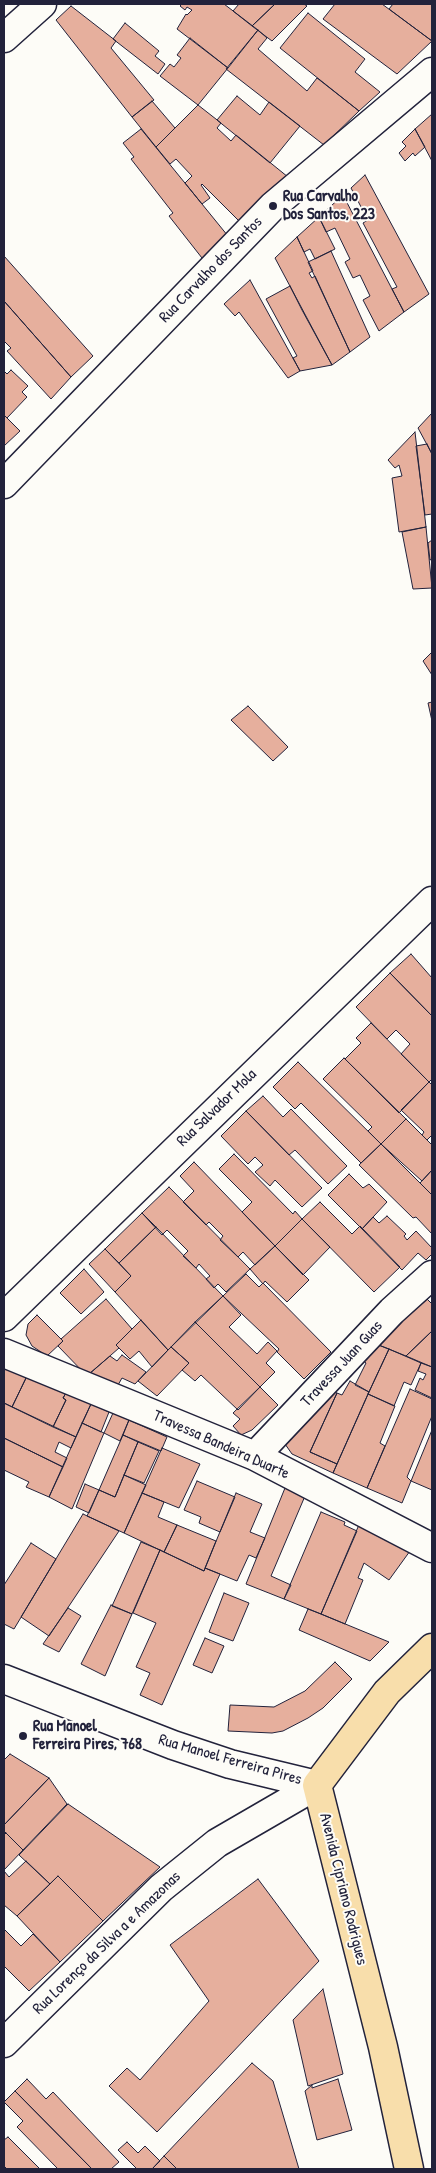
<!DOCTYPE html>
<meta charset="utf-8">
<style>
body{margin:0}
#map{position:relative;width:436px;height:2173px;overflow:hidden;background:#fdfcf7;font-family:"Patrick Hand",sans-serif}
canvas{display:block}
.frame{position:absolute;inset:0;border:5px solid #22223b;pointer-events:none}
</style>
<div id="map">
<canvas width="436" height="2173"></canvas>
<div class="frame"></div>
</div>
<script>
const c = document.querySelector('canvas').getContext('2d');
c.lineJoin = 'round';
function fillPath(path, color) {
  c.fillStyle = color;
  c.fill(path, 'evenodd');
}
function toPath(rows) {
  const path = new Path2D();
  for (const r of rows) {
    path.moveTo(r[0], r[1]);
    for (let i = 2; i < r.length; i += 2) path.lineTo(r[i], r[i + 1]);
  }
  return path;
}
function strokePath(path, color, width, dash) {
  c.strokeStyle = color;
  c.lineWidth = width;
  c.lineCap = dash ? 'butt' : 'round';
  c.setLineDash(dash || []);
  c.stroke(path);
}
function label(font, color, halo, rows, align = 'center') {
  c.font = font + ' "Patrick Hand",sans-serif';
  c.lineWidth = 4;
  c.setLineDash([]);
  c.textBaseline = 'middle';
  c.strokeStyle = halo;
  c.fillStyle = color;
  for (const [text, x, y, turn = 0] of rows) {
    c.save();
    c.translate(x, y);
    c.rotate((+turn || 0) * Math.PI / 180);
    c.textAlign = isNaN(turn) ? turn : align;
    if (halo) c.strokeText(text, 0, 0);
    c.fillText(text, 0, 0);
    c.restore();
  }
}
const building = toPath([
 [182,4,224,4,258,30,228,68,177,29,186,14,187,15,192,10,187,7,185,10,180,6,182,4],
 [239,4,275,4,252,26,233,11,239,4],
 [275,4,304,4,307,6,272,41,252,26,275,4],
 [335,4,382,4,432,41,397,74,323,19,335,4],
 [393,4,432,4,432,41,389,9,393,4],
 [71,6,116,41,111,48,154,100,132,117,56,20,71,6],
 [308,13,365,59,355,72,380,92,359,111,280,48,308,13],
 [125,23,159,51,155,56,165,64,158,74,113,39,125,23],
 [258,30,267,38,258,49,307,91,317,78,359,111,324,145,226,69,258,30],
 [190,38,228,68,198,105,160,76,170,64,174,67,181,58,177,55,190,38],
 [237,96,260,115,269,102,300,126,270,163,217,120,237,96],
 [152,101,175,128,156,147,132,117,152,101],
 [198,105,221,123,217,128,231,141,236,135,288,177,239,221,202,184,201,185,210,198,202,204,185,183,192,176,176,159,170,164,156,147,198,105],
 [432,114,432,161,415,129,432,114],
 [141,129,228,236,202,258,169,216,173,213,131,159,134,157,123,143,141,129],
 [415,129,425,147,415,156,413,153,405,161,399,153,406,146,402,142,415,129],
 [365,175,429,294,404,312,392,289,397,287,363,223,368,220,351,188,365,175],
 [343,195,404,312,379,331,363,300,370,296,360,275,353,278,345,262,350,259,335,228,326,232,319,217,343,195],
 [319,217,335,249,315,259,310,249,304,252,297,237,319,217],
 [297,237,313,271,309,273,312,278,315,276,350,352,332,365,275,258,297,237],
 [331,251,370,337,350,352,308,262,331,251],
 [4,256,93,356,71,377,4,301,4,256],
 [250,280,300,371,288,378,239,312,235,316,224,304,250,280],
 [290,286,302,310,332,365,300,371,293,358,297,356,266,299,290,286],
 [4,301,71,377,51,399,7,351,11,348,4,341,4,301],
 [11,370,28,386,22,392,27,397,7,418,4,415,4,371,7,374,11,370],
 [432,413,432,454,418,428,432,413],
 [4,415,20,431,4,446,4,415],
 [415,432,426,527,399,532,392,478,402,476,399,465,395,468,388,460,415,432],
 [427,444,432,454,432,514,425,515,416,446,427,444],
 [426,527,432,588,413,589,402,532,426,527],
 [432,540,432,559,430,560,428,543,432,540],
 [432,652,432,675,423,661,432,652],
 [432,702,432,721,428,703,432,702],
 [248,706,288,747,273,761,231,720,248,706],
 [411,954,432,978,432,1016,390,973,411,954],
 [390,973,432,1016,432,1079,429,1082,401,1054,410,1044,396,1030,387,1039,356,1007,390,973],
 [371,1023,429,1082,399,1113,345,1059,361,1043,356,1038,371,1023],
 [344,1058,406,1119,381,1144,368,1131,372,1127,323,1079,344,1058],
 [298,1062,381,1144,361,1163,301,1103,295,1109,273,1087,298,1062],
 [429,1082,432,1085,432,1135,427,1140,422,1135,424,1132,401,1110,429,1082],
 [263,1096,283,1117,291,1109,347,1166,328,1184,295,1150,289,1155,246,1111,263,1096],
 [246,1111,322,1188,302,1207,275,1180,270,1186,255,1172,263,1165,255,1157,248,1164,221,1136,246,1111],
 [406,1119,432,1145,432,1170,422,1181,381,1144,406,1119],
 [381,1144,432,1195,432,1234,416,1217,413,1218,359,1165,381,1144],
 [234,1154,293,1214,295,1211,302,1219,275,1246,242,1212,252,1202,219,1169,234,1154],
 [194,1162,275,1246,255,1265,243,1252,238,1257,220,1240,223,1236,209,1222,206,1225,183,1202,194,1191,180,1176,194,1162],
 [432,1170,432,1195,420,1183,432,1170],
 [349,1174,363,1188,369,1184,387,1202,362,1229,328,1195,349,1174],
 [169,1187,250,1269,226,1292,218,1284,214,1288,206,1279,210,1276,199,1264,196,1268,183,1256,188,1251,167,1230,162,1235,142,1213,169,1187],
 [320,1202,352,1234,360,1226,400,1267,374,1292,302,1219,320,1202],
 [142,1213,156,1227,119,1263,105,1249,142,1213],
 [387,1216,406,1234,404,1236,407,1240,416,1231,432,1248,432,1254,426,1260,418,1253,402,1270,362,1229,373,1217,379,1223,387,1216],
 [302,1219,330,1247,303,1275,275,1246,302,1219],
 [156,1227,223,1296,168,1350,115,1292,131,1276,119,1263,156,1227],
 [275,1246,309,1280,287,1302,265,1281,263,1284,250,1269,275,1246],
 [105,1249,131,1276,115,1292,89,1264,105,1249],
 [84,1269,104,1292,81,1314,60,1293,84,1269],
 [246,1274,259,1287,263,1283,331,1352,304,1379,277,1352,279,1349,223,1296,246,1274],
 [223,1296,241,1315,229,1327,257,1354,268,1342,277,1351,266,1363,275,1372,260,1387,195,1322,223,1296],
 [426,1298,432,1304,432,1331,406,1356,376,1344,426,1298],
 [106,1299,132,1329,116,1345,119,1348,87,1376,58,1346,63,1341,61,1339,106,1299],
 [37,1315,63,1341,47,1356,32,1346,26,1335,28,1324,37,1315],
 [141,1320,168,1350,152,1367,139,1351,130,1359,116,1345,141,1320],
 [195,1322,260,1387,238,1410,201,1375,195,1381,182,1370,189,1363,171,1347,195,1322],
 [432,1331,432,1367,406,1356,432,1331],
 [376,1344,389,1349,369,1392,355,1385,366,1363,361,1359,376,1344],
 [171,1347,189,1363,157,1396,138,1381,171,1347],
 [389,1349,421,1363,411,1385,404,1382,394,1406,368,1394,389,1349],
 [122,1355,146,1372,135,1384,122,1378,118,1385,90,1373,110,1356,117,1361,122,1355],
 [421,1363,432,1367,432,1398,415,1390,420,1378,423,1380,426,1374,418,1371,421,1363],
 [4,1366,27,1376,12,1407,4,1403,4,1366],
 [27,1376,66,1393,63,1398,66,1400,53,1427,12,1407,27,1376],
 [350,1381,369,1392,337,1464,310,1452,337,1393,342,1395,350,1381],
 [260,1387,278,1405,252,1430,241,1435,233,1426,240,1419,233,1413,260,1387],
 [410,1389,432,1399,432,1416,407,1477,411,1481,402,1503,367,1488,410,1389],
 [333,1391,337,1393,310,1452,337,1464,333,1473,292,1454,285,1444,333,1391],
 [66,1393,91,1404,76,1437,53,1427,66,1400,63,1398,66,1393],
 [368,1394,395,1406,380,1443,385,1446,367,1488,333,1473,368,1394],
 [4,1403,76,1437,71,1448,59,1442,55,1452,67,1458,63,1467,4,1438,4,1403],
 [91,1404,109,1412,101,1432,82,1423,91,1404],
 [113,1413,129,1420,120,1441,104,1433,113,1413],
 [129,1420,167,1437,161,1451,123,1435,129,1420],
 [82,1423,104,1433,72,1509,49,1497,82,1423],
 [432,1430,432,1490,411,1481,432,1430],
 [123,1435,138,1442,115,1497,99,1490,123,1435],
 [4,1438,63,1467,49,1497,26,1487,29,1482,4,1470,4,1438],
 [138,1442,159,1451,144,1483,124,1475,138,1442],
 [162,1448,200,1464,179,1508,142,1493,162,1448],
 [124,1475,146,1485,124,1533,87,1516,99,1490,115,1497,124,1475],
 [197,1481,235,1497,220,1532,199,1523,201,1517,184,1510,197,1481],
 [85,1484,99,1490,89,1513,76,1507,85,1484],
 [285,1488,305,1496,271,1576,291,1585,284,1599,246,1584,285,1488],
 [142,1493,164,1502,158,1517,177,1525,164,1552,124,1533,142,1493],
 [236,1493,262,1504,250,1532,265,1538,256,1558,249,1555,237,1581,205,1568,236,1493],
 [321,1512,345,1522,344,1525,357,1531,321,1614,284,1599,321,1512],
 [83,1514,119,1531,49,1636,21,1617,83,1514],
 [361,1520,410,1551,389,1580,364,1563,358,1578,363,1580,345,1624,321,1614,361,1520],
 [177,1525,216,1541,204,1571,164,1552,177,1525],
 [141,1542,160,1550,132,1614,112,1606,141,1542],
 [31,1543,56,1559,14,1629,4,1624,4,1585,31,1543],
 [160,1550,204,1571,205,1568,220,1574,162,1705,140,1695,150,1673,136,1667,156,1623,133,1613,160,1550],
 [224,1593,249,1603,233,1641,209,1632,224,1593],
 [111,1605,132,1614,105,1676,81,1664,111,1605],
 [68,1608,81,1616,59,1652,43,1644,68,1608],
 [308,1609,321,1614,389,1642,370,1661,299,1630,308,1609],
 [205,1638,224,1646,212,1673,193,1665,205,1638],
 [335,1662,352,1679,323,1708,308,1718,283,1731,272,1733,228,1731,230,1705,274,1707,305,1691,335,1662],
 [10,1754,49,1778,4,1825,4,1760,10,1754],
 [49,1778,67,1804,23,1850,4,1831,4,1825,49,1778],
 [68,1804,160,1867,103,1921,58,1876,50,1884,19,1855,68,1804],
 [6,1833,23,1850,4,1870,4,1835,6,1833],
 [26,1861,50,1884,17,1916,4,1905,4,1871,9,1877,26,1861],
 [58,1876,103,1921,60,1962,17,1916,58,1876],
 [258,1879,319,1961,157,2132,109,2086,127,2068,140,2080,209,2001,170,1945,258,1879],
 [4,1929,21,1946,33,1934,60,1962,29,1991,4,1966,4,1929],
 [323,1989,343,2074,308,2086,293,2020,323,1989],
 [252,2063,273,2081,299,2169,177,2169,164,2156,252,2063],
 [27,2079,46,2099,53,2092,119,2162,111,2169,92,2169,15,2091,27,2079],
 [338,2079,352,2130,317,2140,305,2091,312,2085,312,2088,338,2079],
 [15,2091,92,2169,58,2169,17,2127,23,2121,4,2102,15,2091],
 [8,2137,40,2169,7,2169,4,2166,4,2140,8,2137],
 [127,2142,138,2153,145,2146,160,2161,152,2169,137,2169,118,2150,127,2142],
 [164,2156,177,2169,152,2169,164,2156]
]);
fillPath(building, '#e6af9d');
strokePath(building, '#22223b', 1);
const minor = toPath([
 [4,38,42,4],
 [4,484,273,206,432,72],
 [4,1317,432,901],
 [4,1353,255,1456,432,1548],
 [255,1456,392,1311,432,1275],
 [4,1679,173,1745,230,1764,317,1785],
 [4,2043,161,1888,217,1843,317,1785]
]);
const major = toPath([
 [409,2169,383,2047,317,1785,387,1692,432,1648]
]);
strokePath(minor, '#22223b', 31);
strokePath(major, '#22223b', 31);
strokePath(minor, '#fdfcf7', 28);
strokePath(major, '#f8deab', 28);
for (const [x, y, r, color] of [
 [273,206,5,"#22223b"],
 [23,1736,5,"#22223b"]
]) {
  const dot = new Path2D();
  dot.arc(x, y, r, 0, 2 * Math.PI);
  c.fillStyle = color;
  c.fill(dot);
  strokePath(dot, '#fdfcf7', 2);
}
label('bold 16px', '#22223b', '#fdfcf7', [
 ["Rua Carvalho",283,197],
 ["Dos Santos, 223",283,215],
 ["Rua Manoel",33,1727],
 ["Ferreira Pires, 768",33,1745]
], 'left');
label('16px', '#22223b', '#fdfcf7', [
 ["Rua Carvalho dos Santos",211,270,-46],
 ["Rua Salvador Mola",217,1108,-44],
 ["Travessa Juan Guas",342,1364,-47],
 ["Travessa Bandeira Duarte",221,1445,24],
 ["Rua Manoel Ferreira Pires",230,1760,16],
 ["Avenida Cipriano Rodrigues",343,1889,76],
 ["Rua Lorenço da Silva a e Amazonas",107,1943,-44]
]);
</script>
